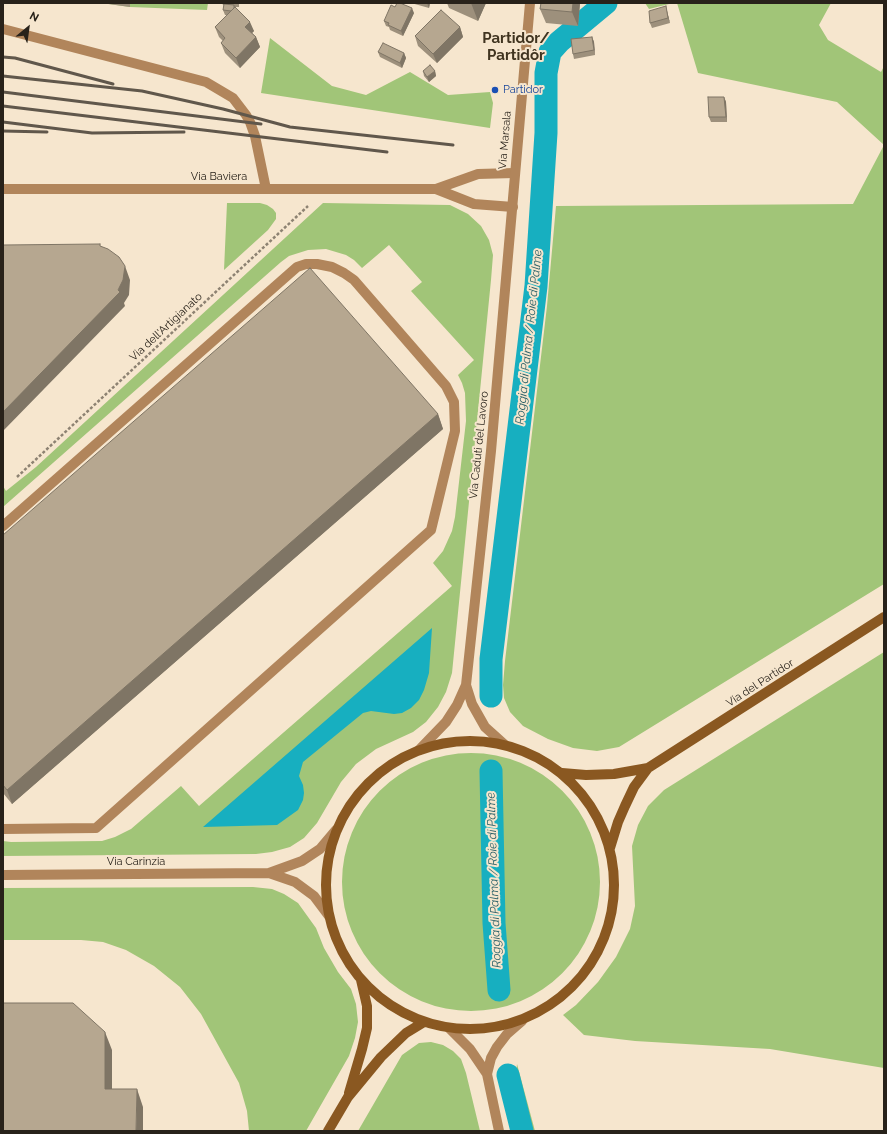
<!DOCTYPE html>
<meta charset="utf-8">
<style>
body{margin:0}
#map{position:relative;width:887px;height:1134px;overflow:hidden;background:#f6e6ce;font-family:Raleway,sans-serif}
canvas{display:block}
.frame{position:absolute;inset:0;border:4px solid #28221a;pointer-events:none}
.north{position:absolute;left:8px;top:8px;width:40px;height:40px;-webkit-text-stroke:3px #f6e6ce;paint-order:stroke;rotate:29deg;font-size:11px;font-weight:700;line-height:16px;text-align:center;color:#28221a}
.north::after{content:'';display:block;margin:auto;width:14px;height:18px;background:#28221a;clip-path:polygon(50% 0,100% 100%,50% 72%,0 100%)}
</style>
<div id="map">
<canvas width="887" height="1134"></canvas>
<div class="frame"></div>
<div class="north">N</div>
</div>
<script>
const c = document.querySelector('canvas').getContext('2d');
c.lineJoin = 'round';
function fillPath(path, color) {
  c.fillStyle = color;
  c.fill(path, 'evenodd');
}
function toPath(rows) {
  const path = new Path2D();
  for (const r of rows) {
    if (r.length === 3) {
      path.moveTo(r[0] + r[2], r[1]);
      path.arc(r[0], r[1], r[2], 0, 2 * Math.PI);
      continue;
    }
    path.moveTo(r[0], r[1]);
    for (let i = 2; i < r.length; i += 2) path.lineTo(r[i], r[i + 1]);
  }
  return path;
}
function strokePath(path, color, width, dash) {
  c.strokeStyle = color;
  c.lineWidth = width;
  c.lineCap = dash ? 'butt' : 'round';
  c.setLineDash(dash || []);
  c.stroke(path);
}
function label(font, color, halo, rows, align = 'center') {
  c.font = font + ' Raleway,sans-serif';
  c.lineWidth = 4;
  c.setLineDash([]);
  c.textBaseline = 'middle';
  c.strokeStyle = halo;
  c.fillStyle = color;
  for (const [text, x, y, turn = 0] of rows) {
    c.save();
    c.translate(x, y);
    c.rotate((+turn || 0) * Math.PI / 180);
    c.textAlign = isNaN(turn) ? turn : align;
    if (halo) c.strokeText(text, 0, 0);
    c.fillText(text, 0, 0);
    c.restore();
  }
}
fillPath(toPath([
 [102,3,208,3,207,10,130,7],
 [645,3,673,3,649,9],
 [677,3,831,3,819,25,828,40,881,72,884,66,884,584,619,747,597,751,573,748,548,739,523,726,510,712,504,698,503,685,505,661,547,306,556,206,853,204,884,145,837,102,698,73],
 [270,38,332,86,366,95,410,72,448,95,490,92,493,103,490,128,261,93],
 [227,203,260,203,267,205,273,209,276,213,276,219,268,230,224,270],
 [323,203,450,205,468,214,481,226,489,240,493,255,491,280,452,673,446,692,438,707,426,722,413,732,376,749,356,764,341,782,317,823,304,838,290,847,272,852,256,854,3,856,3,841,11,842,102,841,115,837,131,829,181,786,199,806,452,586,433,563,443,551,452,531,455,517,466,421,465,393,462,383,458,375,474,360,411,291,422,282,389,245,362,268,354,260,346,255,326,249,308,250,289,256,281,262,3,507,3,486,6,491,36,467],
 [884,652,884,1068,770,1049,635,1041,584,1035,563,1015,576,1005,598,982,616,957,630,929,635,906,632,846,638,825,648,806,664,790],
 [471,882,129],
 [253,887,272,889,284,894,298,903,316,928,324,948,338,972,351,989,356,1004,358,1022,355,1038,349,1056,306,1131,249,1131,247,1111,239,1083,201,1014,180,987,154,966,126,950,103,942,81,940,3,940,3,888],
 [431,1042,443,1045,453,1051,461,1059,466,1073,480,1131,358,1131,402,1055,419,1043],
 [517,1064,535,1131,526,1131,515,1085]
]), '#a1c578');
fillPath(toPath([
 [432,628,429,673,424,690,419,700,411,708,402,713,394,714,371,711,363,713,303,762,299,776,303,785,304,793,303,800,298,810,277,825,203,827]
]), '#17afc0');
strokePath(toPath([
 [491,696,491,659,536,286,546,133,546,73,550,52,559,42,606,3],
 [491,771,494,923,499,990],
 [508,1075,522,1131]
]), '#17afc0', 23);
strokePath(toPath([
 [17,477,308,206]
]), '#8d8272', 2.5, [3, 2]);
strokePath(toPath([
 [3,29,206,82,233,98,246,115,250,122,255,136,266,189],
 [3,526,297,267,306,264,317,264,332,267,344,273,354,280,446,386,454,402,455,431,431,530,96,828,3,829]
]), '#b1855b', 10);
strokePath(toPath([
 [3,189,436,189,478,174,514,173],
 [436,189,474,204,513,207],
 [269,873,302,861,320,849,336,830],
 [3,875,269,873,295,882,314,896,329,916]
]), '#b1855b', 10);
strokePath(toPath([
 [466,685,472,704,485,727,505,745],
 [419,750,446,722,457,705,466,685,491,451,530,3],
 [449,1028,470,1049,487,1074,499,1131],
 [487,1074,491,1058,497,1047,507,1034,522,1021]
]), '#b1855b', 10);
strokePath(toPath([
 [470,885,144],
 [562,773,586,775,614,774,648,768],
 [610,848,618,822,625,806,634,787,648,768,884,617],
 [349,1093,362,1049,367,1028,367,1006,361,980],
 [328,1131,348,1097,381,1057,406,1033,424,1022]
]), '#8a5821', 10);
strokePath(toPath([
 [3,57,15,58,113,84],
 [3,76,142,91,223,109,290,127,453,145],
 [3,92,261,124],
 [3,106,387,152],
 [3,122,92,133,184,132],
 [3,131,47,132]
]), '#60574b', 3);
fillPath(toPath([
 [101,3,130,3,130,7],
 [222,3,239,3,239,7,235,7,254,31,252,33,256,37,260,47,240,68,225,53,221,43,223,41,219,37,215,27,227,15,225,15,223,10,224,5,223,5],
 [411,3,430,3,429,8],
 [447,3,486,3,478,21,449,8],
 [541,3,580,3,578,26,546,23,540,9],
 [666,6,667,11,670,23,652,28,650,23],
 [395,7,414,13,403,36,390,30,389,27,386,26,384,21],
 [460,27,463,37,437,63,418,46,415,36],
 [592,37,594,42,595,55,574,59,573,54],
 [378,52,404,53,406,58,402,68,380,57],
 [423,71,435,71,436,76,429,82,424,76],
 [724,97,726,102,727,122,711,122,709,117],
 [438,414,443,429,12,804,3,793,3,535]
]), '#9d907c');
fillPath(toPath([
 [427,3,430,3,429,8],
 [471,3,486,3,478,21],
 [573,3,580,3,578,26,572,12],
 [666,6,667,11,670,23,668,18],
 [412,8,414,13,403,36,401,31],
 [250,22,254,31,249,36,245,27],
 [460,27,463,37,437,63,433,54],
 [256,37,260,47,240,68,236,58],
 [592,37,594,42,595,55,594,50],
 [404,53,406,58,402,68,400,63],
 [435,71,436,76,429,82,427,77],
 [724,97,726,102,727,122,726,117],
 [125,266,130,280,129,295,124,303,125,306,3,431,3,412,118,290],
 [438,414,443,429,12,804,7,790],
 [105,1032,112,1050,112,1107,105,1089],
 [137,1089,143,1107,143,1131,136,1131]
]), '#7f7565');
const building = toPath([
 [397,3,400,3,412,8,401,31,388,25,389,23,384,21,391,5,395,7,397,3],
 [541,3,573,3,572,12,540,9,541,3],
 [224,4,234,5,234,8,231,11,223,10,224,4],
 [666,6,668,18,650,23,649,11,666,6],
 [235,7,250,22,245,27,256,37,236,58,221,43,225,38,215,27,235,7],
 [441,10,460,27,433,54,415,36,441,10],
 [592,37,594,50,573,54,571,39,592,37],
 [383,43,404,53,400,63,378,52,383,43],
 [430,65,435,71,427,77,423,71,430,65],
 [708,97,724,97,726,117,709,117,708,97],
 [100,244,100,246,108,249,119,257,125,266,123,280,118,290,120,292,3,412,3,245,100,244],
 [310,268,438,414,7,790,3,785,3,535,310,268],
 [3,1003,73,1003,105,1032,105,1089,137,1089,136,1131,3,1131,3,1003]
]);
fillPath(building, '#b6a790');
strokePath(building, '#7f7565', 1);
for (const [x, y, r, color] of [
 [495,90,4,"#1a4fb4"]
]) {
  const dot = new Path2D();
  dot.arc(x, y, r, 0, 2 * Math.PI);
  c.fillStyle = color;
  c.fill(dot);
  strokePath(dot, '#f6e6ce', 1.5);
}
label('11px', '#164399', '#f6e6ce', [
 ["Partidor",503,90]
], 'left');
label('11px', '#28221a', '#f6e6ce', [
 ["Via Marsala",505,140,-85],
 ["Via Baviera",219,177],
 ["Via dell'Artigianato",166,327,-43],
 ["Via Caduti del Lavoro",479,445,-84],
 ["Via del Partidor",760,683,-33],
 ["Via Carinzia",136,862]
]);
label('italic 12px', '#2a6068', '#f6e6ce', [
 ["Roggia di Palma / Roie di Palme",529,337,-84],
 ["Roggia di Palma / Roie di Palme",494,880,-92]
]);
label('bold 15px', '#403420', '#f6e6ce', [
 ["Partidor/",516,38],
 ["Partidôr",516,55]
]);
</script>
